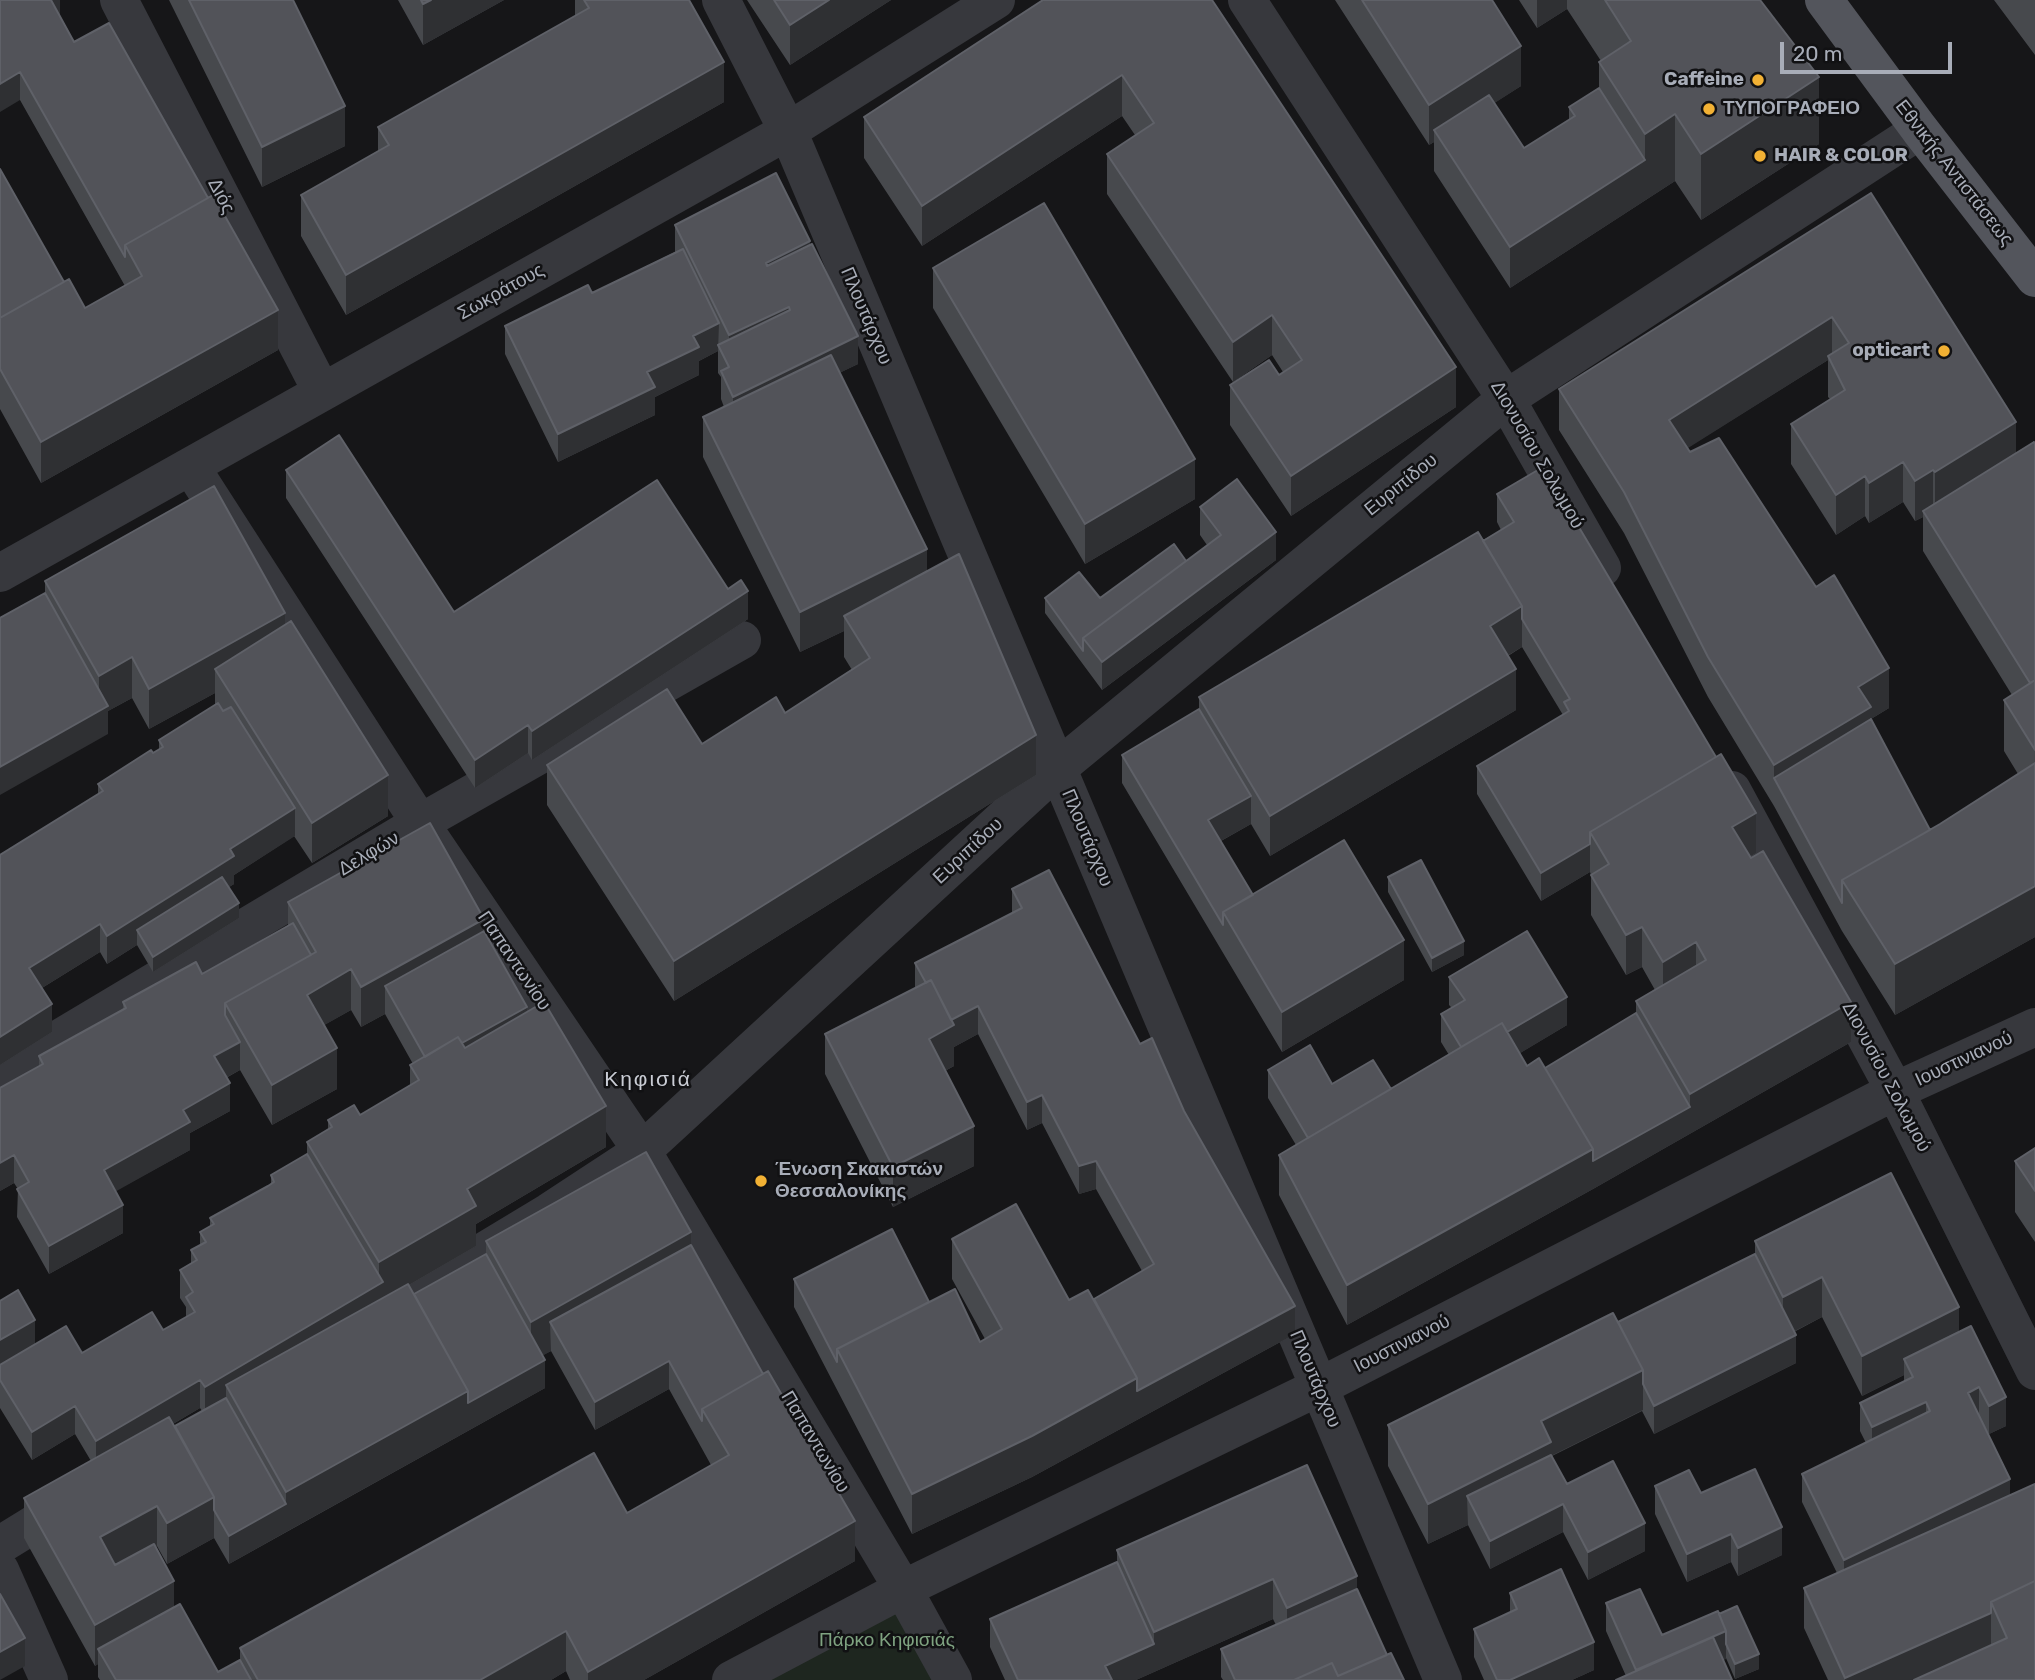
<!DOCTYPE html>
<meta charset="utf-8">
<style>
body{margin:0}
#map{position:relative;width:2035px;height:1680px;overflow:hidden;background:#161618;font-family:Rubik,sans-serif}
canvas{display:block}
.scale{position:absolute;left:1780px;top:42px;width:172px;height:32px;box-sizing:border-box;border:4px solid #a8adb8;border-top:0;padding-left:9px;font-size:21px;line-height:24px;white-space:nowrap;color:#a8adb8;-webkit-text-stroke:5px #111113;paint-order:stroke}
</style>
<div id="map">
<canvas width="2035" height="1680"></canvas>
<div class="scale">20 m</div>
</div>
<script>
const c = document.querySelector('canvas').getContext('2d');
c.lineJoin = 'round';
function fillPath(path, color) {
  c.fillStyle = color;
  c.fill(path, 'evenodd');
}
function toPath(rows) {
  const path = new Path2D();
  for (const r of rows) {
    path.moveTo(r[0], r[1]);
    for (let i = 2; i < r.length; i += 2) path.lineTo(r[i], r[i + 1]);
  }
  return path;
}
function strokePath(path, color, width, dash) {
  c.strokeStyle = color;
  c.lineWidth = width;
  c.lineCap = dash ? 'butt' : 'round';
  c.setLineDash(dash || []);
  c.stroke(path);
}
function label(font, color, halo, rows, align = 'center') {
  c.font = font + ' Rubik,sans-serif';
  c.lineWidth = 5;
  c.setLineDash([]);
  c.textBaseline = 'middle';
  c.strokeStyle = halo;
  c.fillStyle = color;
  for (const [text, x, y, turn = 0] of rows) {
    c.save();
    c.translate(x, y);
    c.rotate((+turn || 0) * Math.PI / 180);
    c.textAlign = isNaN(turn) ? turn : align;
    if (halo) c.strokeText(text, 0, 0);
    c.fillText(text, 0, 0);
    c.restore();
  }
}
fillPath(toPath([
 [903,1589,952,1680,731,1680]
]), '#1e261f');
strokePath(toPath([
 [119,0,322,392],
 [721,0,788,131,1443,1680],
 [1247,0,1506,399,1602,568],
 [191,467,420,823,642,1151,903,1589,953,1680],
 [0,573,788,131,996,0],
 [1732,790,1895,1091,2035,1371],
 [0,1074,420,823,742,640],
 [370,1320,549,1212,642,1151,1058,768,1506,399,1920,130],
 [0,1545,70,1502],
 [0,1570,49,1680],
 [731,1680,903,1589,1319,1387,1895,1091,2035,1027]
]), '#37383d', 38);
strokePath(toPath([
 [1824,0,1920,130,2035,278]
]), '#53555c', 38);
fillPath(toPath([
 [0,0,60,0,60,14,59,15,74,42,278,350,41,483,0,409,0,169,64,282,85,308,125,286,20,100],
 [169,0,293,0,345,146,262,187],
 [398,0,504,0,423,45],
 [575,0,689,0,724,102,346,315,301,236,301,195,378,151,378,127,575,16],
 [747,0,891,0,790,65],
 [1212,0,1456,407,1291,516,1230,425,1230,385,1279,375,1283,372,1272,355,1233,382,1107,194,1107,154,1135,135,1122,116,922,246,864,158,864,117],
 [1335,0,1492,0,1521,86,1494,103,1524,148,1569,120,1569,107,1599,88,1599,62,1601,61,1567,9,1537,28,1519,0,1760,0,1819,144,1701,220,1675,181,1510,288,1434,171,1434,142,1429,145],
 [1994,0,2035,0,2035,55],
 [1871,193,2016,453,2035,444,2035,937,1895,1015,1842,931,1774,806,1708,697,1624,533,1559,430,1559,389],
 [1828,360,1828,397,1830,399,1791,424,1791,464,1836,535,1865,516,1869,523,1903,502,1915,521,1923,517,1923,551,2012,695,2004,700,2004,751,2018,774,1930,830,1871,719,1889,708,1687,448],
 [675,225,810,245,858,364,839,373,927,571,1036,775,674,1001,547,805,547,765,702,744,785,713,852,670,844,657,844,631,800,652,703,457,703,417,724,407,721,399,721,377,718,373,718,351,699,361,699,375,655,397,655,415,558,462,505,354,505,326,592,293,675,252],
 [933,268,1195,499,1085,564,933,308],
 [286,470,454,612,728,589,748,619,532,760,528,753,475,788,286,498],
 [1497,494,1756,853,1750,857,1851,1042,1593,1189,1347,1325,1279,1195,1279,1155,1296,1145,1268,1098,1268,1070,1332,1084,1391,1089,1449,1055,1441,1042,1441,1014,1452,1008,1449,1005,1449,977,1567,1025,1520,1053,1527,1066,1545,1068,1636,1013,1636,1001,1655,990,1642,967,1626,975,1591,915,1591,875,1590,872,1541,901,1477,794,1477,766,1563,715,1522,647,1508,656,1516,710,1270,856,1251,824,1221,841,1253,895,1404,980,1282,1052,1122,783,1122,755,1199,709,1199,697,1501,530,1497,522],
 [1200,507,1276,560,1102,690,1045,613,1045,598,1100,598,1186,561,1207,545,1200,535],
 [45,581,285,625,388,816,312,863,294,836,234,875,234,884,229,887,239,918,153,972,137,945,107,964,100,952,42,988,52,1032,0,1065,98,794,98,784,159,750,159,740,215,705,215,693,149,729,132,698,108,711,108,734,45,593],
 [1388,877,1464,955,1432,972,1388,892],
 [1012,889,1140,1044,1184,1111,1295,1334,1032,1477,912,1534,794,1307,794,1279,929,1302,980,1342,985,1339,952,1279,952,1239,1069,1300,1094,1299,1142,1271,1096,1189,1079,1194,1042,1123,1027,1130,978,1034,954,1047,954,1066,945,1071,974,1166,893,1207,825,1074,825,1034,915,988,915,963,1012,913],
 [288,902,484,931,527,1012,606,1147,476,1224,476,1246,409,1285,414,1294,486,1254,486,1241,691,1245,855,1561,644,1680,570,1680,566,1671,551,1680,100,1680,98,1677,98,1664,95,1666,24,1538,24,1498,91,1461,75,1434,32,1460,0,1408,0,1301,35,1344,82,1353,163,1330,186,1317,186,1307,180,1298,180,1270,191,1263,191,1250,200,1245,200,1232,210,1226,210,1218,271,1184,271,1175,307,1154,307,1142,328,1130,328,1120,360,1115,410,1085,410,1065,413,1064,385,1014,361,1027,351,1010,324,1025,337,1089,272,1125,240,1070,226,1078,230,1111,190,1133,190,1150,115,1191,123,1233,49,1274,17,1217,18,1189,14,1183,0,1191,0,1088,39,1066,39,1056,123,1009,123,1002,202,974,288,926],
 [551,1351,595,1430,669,1389,711,1465,627,1513,240,1648,240,1660,218,1672,174,1607,155,1547,157,1546,167,1564,214,1538,229,1564,545,1388,543,1355],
 [200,1408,202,1411,175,1426,173,1424],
 [2035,1148,2035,1242,2015,1212,2015,1161],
 [1755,1241,1959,1332,2006,1426,1989,1434,1978,1415,2010,1495,2035,1680,1828,1680,1804,1628,1804,1588,1837,1573,1802,1502,1802,1474,1866,1443,1860,1431,1860,1403,1904,1381,1904,1375,1862,1396,1822,1317,1794,1332,1796,1363,1654,1434,1642,1411,1552,1456,1567,1484,1645,1551,1588,1580,1563,1532,1490,1569,1468,1525,1428,1544,1388,1466,1388,1425,1618,1322,1755,1254],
 [1655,1486,1701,1493,1782,1555,1738,1576,1731,1562,1687,1582,1655,1514],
 [1117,1550,1357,1589,1387,1655,1404,1680,1223,1680,1221,1677,1221,1649,1276,1625,1273,1619,1136,1680,1005,1680,990,1647,990,1619,1117,1562],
 [1510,1593,1594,1670,1572,1680,1484,1680,1474,1657,1474,1629,1510,1612],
 [1606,1603,1662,1635,1719,1614,1759,1669,1735,1679,1726,1658,1723,1660,1626,1676,1606,1631]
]), '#47494d');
fillPath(toPath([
 [47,0,60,0,60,14,47,22],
 [431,0,504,0,423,45,423,4],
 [829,0,891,0,790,65,790,25],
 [1537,0,1567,0,1567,9,1537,28],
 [1521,46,1521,86,1439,139,1434,130,1434,142,1429,145,1429,105],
 [724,62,724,102,346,315,346,275],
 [20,72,20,100,0,112,0,84],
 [1122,75,1122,116,922,246,922,206],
 [1819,77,1819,144,1701,220,1701,154],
 [345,106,345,146,262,187,262,147],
 [1675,114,1675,181,1510,288,1510,247,1645,160,1645,134],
 [810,241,810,269,766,291,766,263],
 [789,307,789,335,729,363,729,335],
 [278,310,278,350,41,483,41,442],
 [1272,315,1272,355,1233,382,1233,342],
 [1832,317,1832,357,1828,356,1828,360,1669,460,1669,420],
 [719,323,718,351,699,361,699,375,655,397,655,415,558,462,558,434,647,372,693,336],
 [858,336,858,364,733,425,733,397],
 [1456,367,1456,407,1291,516,1291,476],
 [2016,422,2016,462,1935,513,1935,472],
 [1195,459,1195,499,1085,564,1085,524],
 [1903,462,1903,502,1869,523,1869,483],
 [1933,470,1933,510,1923,511,1923,517,1915,521,1915,481],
 [1865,476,1865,516,1836,535,1836,495],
 [1276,532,1276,560,1102,690,1102,662],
 [927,549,927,589,844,616,844,631,800,652,800,612],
 [748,591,748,619,532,760,532,731],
 [1522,606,1522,647,1490,666,1490,626],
 [285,613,285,653,215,669,215,693,149,729,149,689],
 [132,657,132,698,108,711,108,734,0,795,0,767,99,711,99,676],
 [1889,668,1889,708,1774,778,1774,806,1774,765,1858,687],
 [1516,669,1516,710,1270,856,1270,816],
 [528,725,528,753,475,788,475,760],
 [1036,735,1036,775,674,1001,674,961],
 [388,775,388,816,312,863,312,823],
 [1251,796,1251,824,1208,848,1208,820],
 [295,808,295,836,234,875,234,884,143,941,137,930,137,945,107,964,107,936,230,849],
 [1756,813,1756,853,1732,867,1732,827],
 [1590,844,1590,872,1541,901,1541,873],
 [2035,886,2035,937,1895,1015,1895,964],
 [239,903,239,918,153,972,153,957],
 [484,919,484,959,385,986,385,1014,361,1027,361,987],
 [100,924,100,952,29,996,29,968],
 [1642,927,1642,967,1626,975,1626,935],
 [1404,940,1404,980,1282,1052,1282,1012],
 [1464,941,1464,955,1432,972,1432,958],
 [1696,942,1696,982,1663,1002,1663,962],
 [351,969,351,1010,307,1035,231,1012],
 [1567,997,1567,1025,1467,1085,1467,1057],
 [1851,1002,1851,1042,1593,1189,1347,1325,1347,1285,1593,1149,1690,1107,1690,1094],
 [52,1004,52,1032,0,1065,0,1037],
 [978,1006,978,1034,954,1047,954,1066,929,1079,929,1039,946,1023],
 [527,1007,527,1035,428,1062],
 [240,1042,240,1070,214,1084,214,1056],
 [337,1048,337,1089,272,1125,272,1085],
 [230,1083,230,1111,190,1133,190,1150,104,1198,104,1170,183,1110],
 [1042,1095,1042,1123,1027,1130,1027,1102],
 [606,1106,606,1147,476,1224,476,1246,383,1300,226,1385,226,1403,205,1415,205,1387,379,1284,379,1262,467,1189],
 [974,1126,974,1166,893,1207,893,1167],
 [14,1155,14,1183,0,1191,0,1163],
 [1096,1161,1096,1189,1079,1194,1079,1166],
 [123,1205,123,1233,49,1274,49,1246],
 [691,1232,691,1273,550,1322,551,1351,531,1362,531,1322],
 [1822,1277,1822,1317,1783,1337,1783,1297],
 [1295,1306,1295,1334,1032,1477,912,1534,912,1494,1137,1378],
 [1959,1307,1959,1347,1904,1359,1904,1375,1862,1396,1862,1356],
 [35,1320,35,1348,0,1368,0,1340],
 [1796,1335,1796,1363,1654,1434,1654,1406],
 [545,1360,545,1388,286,1532,286,1492,468,1391],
 [669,1361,669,1389,595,1430,595,1402],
 [1643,1370,1643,1410,1551,1456,1467,1496,1468,1525,1428,1544,1428,1504,1541,1421],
 [200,1380,200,1408,96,1469,96,1441],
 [1979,1387,1979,1415,1968,1421,1968,1393],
 [2006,1397,2006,1426,1989,1434,1989,1406],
 [1926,1402,1926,1430,1872,1455,1872,1427],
 [75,1406,75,1434,32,1460,32,1432],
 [2010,1479,2010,1507,1844,1588,1844,1560],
 [214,1497,214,1538,167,1564,167,1523],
 [286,1504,286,1532,229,1564,229,1536],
 [1563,1504,1563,1532,1490,1569,1490,1541],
 [157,1506,157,1546,100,1578,100,1537],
 [855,1521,855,1561,644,1680,588,1680,588,1672],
 [1645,1523,1645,1551,1588,1580,1588,1552],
 [1782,1527,1782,1555,1738,1576,1738,1548],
 [1731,1534,1731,1562,1687,1582,1687,1554],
 [1357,1576,1357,1617,1287,1648,1287,1608],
 [1273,1579,1273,1619,1136,1680,1105,1680,1105,1666,1154,1644,1154,1632],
 [174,1581,174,1621,98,1649,98,1664,95,1666,95,1625],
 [1991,1613,1991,1653,1931,1680,1845,1680,1845,1678],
 [566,1631,566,1671,551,1680,480,1680],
 [1726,1631,1726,1659,1678,1680,1636,1670],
 [25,1638,25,1666,0,1680,0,1652],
 [1594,1642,1594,1670,1572,1680,1510,1680],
 [1759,1654,1759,1669,1735,1679,1735,1664]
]), '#2f3033');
const building = toPath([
 [0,0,51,0,74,42,109,23,208,198,125,245,125,257,20,72,0,84,0,0],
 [189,0,293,0,345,106,262,147,189,0],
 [421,0,431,0,423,4,421,0],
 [584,0,689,0,724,62,346,275,301,195,389,145,378,127,589,8,584,0],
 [774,0,829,0,790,25,774,0],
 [1043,0,1212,0,1456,367,1291,476,1230,385,1269,360,1279,375,1302,360,1272,315,1233,342,1107,154,1154,123,1122,75,922,206,864,117,1043,0],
 [1362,0,1492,0,1521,46,1429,105,1362,0],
 [1605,0,1760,0,1819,77,1701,154,1675,114,1645,134,1599,62,1631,41,1605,0],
 [1599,88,1645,160,1510,247,1434,130,1489,95,1524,148,1575,116,1569,107,1599,88],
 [0,169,64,282,0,318,0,169],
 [776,173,810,241,766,263,767,266,812,244,858,336,733,397,721,371,729,367,718,345,790,310,789,307,729,335,675,225,776,173],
 [1871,193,2016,422,1935,472,1933,470,1915,481,1903,462,1869,483,1865,476,1836,495,1791,424,1845,390,1828,356,1849,343,1832,317,1669,420,1690,452,1719,438,1816,587,1834,575,1889,668,1858,687,1871,707,1774,765,1708,657,1624,492,1559,389,1871,193],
 [213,195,278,310,41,442,0,369,0,318,69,279,85,308,142,276,125,245,213,195],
 [1044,203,1195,459,1085,524,933,268,1044,203],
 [683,249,719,323,693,336,699,347,647,372,655,387,558,434,505,326,588,285,592,293,683,249],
 [831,355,927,549,800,612,703,417,831,355],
 [339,435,454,612,657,480,728,589,741,580,748,591,532,731,528,725,475,760,286,470,339,435],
 [2034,442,2035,444,2035,680,2030,683,1923,511,2034,442],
 [1543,467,1716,757,1590,832,1590,844,1541,873,1477,766,1569,711,1564,702,1570,699,1522,619,1522,606,1483,541,1514,522,1497,494,1543,467],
 [1237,479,1276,532,1102,662,1083,638,1221,535,1200,507,1237,479],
 [214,486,285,613,149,689,132,657,99,676,45,581,214,486],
 [1478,532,1522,606,1490,626,1516,669,1270,816,1199,697,1478,532],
 [1174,544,1186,561,1083,638,1083,651,1045,598,1079,572,1100,598,1174,544],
 [959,554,1036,735,674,961,547,765,667,689,702,744,776,697,785,713,870,658,844,616,959,554],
 [45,593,108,706,0,767,0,618,45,593],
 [291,621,388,775,312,823,215,669,291,621],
 [2035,680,2035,750,2004,700,2035,680],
 [218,703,223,711,231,707,295,808,230,849,234,856,107,936,100,924,29,968,52,1004,0,1037,0,855,103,791,98,784,151,750,153,753,163,747,159,740,218,703],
 [1199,709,1251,796,1208,820,1253,895,1223,912,1223,925,1122,755,1199,709],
 [1871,719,1930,830,1842,880,1842,903,1774,778,1871,719],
 [1721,754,1756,813,1732,827,1751,858,1763,851,1851,1002,1690,1094,1636,1001,1706,960,1696,942,1663,962,1642,927,1626,935,1591,875,1609,864,1590,832,1721,754],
 [2035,763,2035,886,1895,964,1842,880,1940,824,2035,763],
 [430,823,484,919,361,987,351,969,307,995,337,1048,272,1085,225,1003,316,952,288,902,430,823],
 [1344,840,1404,940,1282,1012,1223,912,1344,840],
 [1421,860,1464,941,1432,958,1388,877,1421,860],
 [1049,870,1140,1044,1152,1038,1184,1111,1295,1306,1137,1391,1137,1378,1094,1299,1154,1264,1096,1161,1079,1166,1042,1095,1027,1102,978,1006,951,1020,931,980,926,983,915,963,1022,908,1012,889,1049,870],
 [222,877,239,903,153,957,137,930,222,877],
 [293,923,311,955,225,1003,225,1015,240,1042,214,1056,230,1083,183,1110,190,1122,104,1170,123,1205,49,1246,17,1189,29,1182,14,1155,0,1163,0,1088,43,1064,39,1056,126,1008,123,1002,196,962,202,974,293,923],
 [484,931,527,1007,462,1043,458,1037,425,1057,385,986,484,931],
 [1527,931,1567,997,1507,1032,1502,1023,1461,1047,1441,1014,1465,1000,1449,977,1527,931],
 [931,980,954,1025,929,1039,974,1126,893,1167,825,1034,931,980],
 [544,1002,606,1106,467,1189,476,1206,379,1262,307,1142,332,1127,328,1120,354,1105,360,1115,419,1080,410,1065,458,1037,465,1048,544,1002],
 [1636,1013,1690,1107,1593,1161,1593,1149,1545,1068,1636,1013],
 [1502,1023,1527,1066,1539,1058,1593,1149,1347,1285,1279,1155,1502,1023],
 [1310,1045,1332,1084,1373,1060,1391,1089,1308,1138,1268,1070,1310,1045],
 [2035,1148,2035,1191,2015,1161,2035,1148],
 [646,1152,691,1232,531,1322,486,1241,646,1152],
 [307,1154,383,1282,205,1387,200,1380,96,1441,75,1406,32,1432,0,1380,0,1365,66,1326,82,1353,152,1312,163,1330,195,1312,186,1297,193,1292,180,1270,197,1260,191,1250,206,1242,200,1232,214,1224,210,1218,268,1186,274,1182,271,1175,307,1154],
 [1891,1173,1959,1307,1862,1356,1822,1277,1783,1297,1755,1241,1891,1173],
 [1016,1204,1069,1300,1088,1290,1137,1378,1032,1436,912,1494,837,1349,955,1289,980,1342,1002,1329,952,1239,1016,1204],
 [892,1229,929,1302,837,1349,837,1362,794,1279,892,1229],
 [691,1245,763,1374,702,1409,702,1421,669,1361,595,1402,550,1322,691,1245],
 [486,1254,545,1360,468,1403,468,1391,414,1294,486,1254],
 [1755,1254,1796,1335,1654,1406,1643,1384,1643,1370,1618,1322,1755,1254],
 [408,1284,468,1391,286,1492,226,1385,408,1284],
 [18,1290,35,1320,0,1340,0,1301,18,1290],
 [1613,1313,1643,1370,1541,1421,1551,1442,1428,1504,1388,1425,1613,1313],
 [1971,1326,2006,1397,1989,1406,1979,1387,1968,1393,2010,1479,1844,1560,1802,1474,1930,1411,1926,1402,1872,1427,1860,1403,1913,1377,1904,1359,1971,1326],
 [768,1371,855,1521,588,1672,566,1631,480,1680,258,1680,240,1648,594,1453,627,1513,729,1455,702,1409,768,1371],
 [226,1398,286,1504,229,1536,214,1510,214,1497,175,1426,226,1398],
 [169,1417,214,1497,167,1523,157,1506,100,1537,115,1565,154,1544,174,1581,95,1625,24,1498,169,1417],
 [1551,1455,1567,1484,1613,1461,1645,1523,1588,1552,1563,1504,1490,1541,1467,1496,1551,1455],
 [1307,1465,1357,1576,1287,1608,1273,1579,1154,1632,1117,1550,1307,1465],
 [1755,1469,1782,1527,1738,1548,1731,1534,1687,1554,1655,1486,1689,1470,1701,1493,1755,1469],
 [2035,1484,2035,1581,1991,1602,1991,1613,1845,1678,1804,1588,2035,1484],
 [1117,1562,1154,1644,1105,1666,1112,1680,1018,1680,990,1619,1117,1562],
 [1561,1569,1594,1642,1510,1680,1497,1680,1474,1629,1517,1609,1510,1593,1561,1569],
 [2035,1581,2035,1680,1914,1680,2007,1638,1991,1602,2035,1581],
 [1357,1589,1387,1655,1338,1676,1332,1663,1294,1680,1235,1680,1221,1649,1357,1589],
 [1640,1589,1662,1635,1718,1611,1726,1631,1636,1670,1606,1603,1640,1589],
 [0,1594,25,1638,0,1652,0,1594],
 [180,1604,218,1672,240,1660,251,1680,116,1680,98,1649,180,1604],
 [1737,1606,1759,1654,1735,1664,1726,1644,1726,1631,1719,1614,1737,1606],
 [1713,1637,1732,1680,1616,1680,1713,1637],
 [1391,1653,1404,1680,1294,1680,1332,1663,1338,1676,1391,1653]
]);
fillPath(building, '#525359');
strokePath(building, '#5f6168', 2);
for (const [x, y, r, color] of [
 [1758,80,7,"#f2b134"],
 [1709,109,7,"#f2b134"],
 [1760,156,7,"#f2b134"],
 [1944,351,7,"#f2b134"],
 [761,1181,7,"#f2b134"]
]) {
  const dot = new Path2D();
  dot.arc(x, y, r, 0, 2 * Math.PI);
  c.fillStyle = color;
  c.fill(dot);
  strokePath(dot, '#111113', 2.5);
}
label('bold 19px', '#a8adb8', '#111113', [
 ["Caffeine",1744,80,"right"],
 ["ΤΥΠΟΓΡΑΦΕΙΟ",1723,109],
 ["HAIR & COLOR",1774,156],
 ["opticart",1930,351,"right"],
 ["Ένωση Σκακιστών",775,1170],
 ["Θεσσαλονίκης",775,1192]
], 'left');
label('19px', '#a8adb8', '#111113', [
 ["Εθνικής Αντιστάσεως",1954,173,52],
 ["Διός",221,196,63],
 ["Σωκράτους",501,292,-29],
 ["Πλουτάρχου",866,316,67],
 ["Διονυσίου Σολωμού",1537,455,60],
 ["Ευριπίδου",1401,485,-39],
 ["Πλουτάρχου",1087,838,67],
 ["Ευριπίδου",968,851,-43],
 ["Δελφών",369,854,-31],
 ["Παπαντωνίου",514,961,56],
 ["Ιουστινιανού",1964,1059,-25],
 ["Διονυσίου Σολωμού",1886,1077,62],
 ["Ιουστινιανού",1402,1344,-27],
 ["Πλουτάρχου",1315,1379,67],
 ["Παπαντωνίου",815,1442,59]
]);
label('19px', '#7fa381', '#111113', [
 ["Πάρκο Κηφισιάς",887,1641]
]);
c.letterSpacing = '2px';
label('21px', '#c9ccd4', '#111113', [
 ["Κηφισιά",648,1080]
]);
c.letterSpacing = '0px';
</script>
